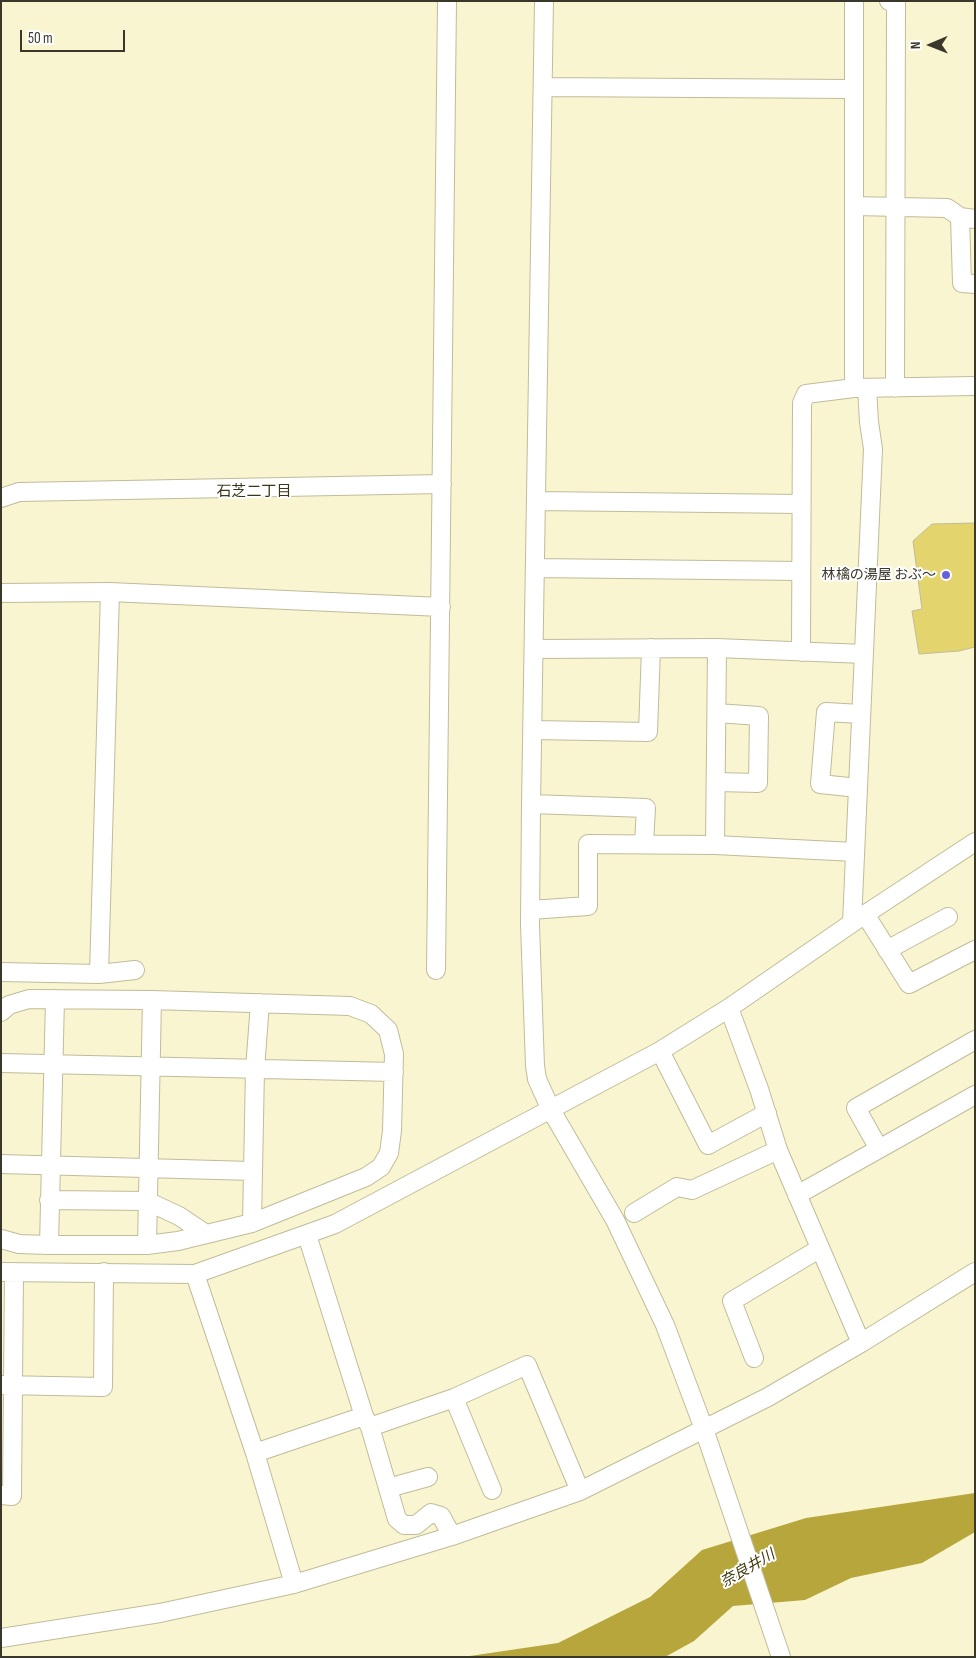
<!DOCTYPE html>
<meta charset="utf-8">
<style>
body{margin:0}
#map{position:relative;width:976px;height:1658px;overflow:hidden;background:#faf5d1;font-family:"Sofia Sans Condensed",sans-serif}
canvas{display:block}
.frame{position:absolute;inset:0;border:2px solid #3a382a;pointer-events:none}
.north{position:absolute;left:906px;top:20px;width:50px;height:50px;-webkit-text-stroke:4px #fff;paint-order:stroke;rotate:269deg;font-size:14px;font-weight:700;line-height:20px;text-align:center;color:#3a382a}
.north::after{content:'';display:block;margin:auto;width:18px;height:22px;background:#3a382a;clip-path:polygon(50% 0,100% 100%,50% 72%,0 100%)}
.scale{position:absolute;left:20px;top:30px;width:105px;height:22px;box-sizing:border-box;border:2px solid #3a382a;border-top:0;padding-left:6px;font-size:15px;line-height:18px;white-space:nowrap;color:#3a382a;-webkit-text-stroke:4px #fff;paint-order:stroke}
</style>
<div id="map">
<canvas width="976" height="1658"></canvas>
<div class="frame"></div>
<div class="north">N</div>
<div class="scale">50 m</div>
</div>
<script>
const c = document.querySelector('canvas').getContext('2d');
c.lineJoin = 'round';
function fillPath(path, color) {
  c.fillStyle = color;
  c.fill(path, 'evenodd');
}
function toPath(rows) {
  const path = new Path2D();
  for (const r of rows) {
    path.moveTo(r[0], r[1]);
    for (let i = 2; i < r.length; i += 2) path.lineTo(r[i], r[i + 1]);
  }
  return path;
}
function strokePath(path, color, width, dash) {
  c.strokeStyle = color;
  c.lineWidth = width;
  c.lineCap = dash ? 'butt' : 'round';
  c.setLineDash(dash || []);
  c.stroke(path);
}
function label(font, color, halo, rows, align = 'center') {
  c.font = font + ' "Sofia Sans Condensed","Noto Sans JP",sans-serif';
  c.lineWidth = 4;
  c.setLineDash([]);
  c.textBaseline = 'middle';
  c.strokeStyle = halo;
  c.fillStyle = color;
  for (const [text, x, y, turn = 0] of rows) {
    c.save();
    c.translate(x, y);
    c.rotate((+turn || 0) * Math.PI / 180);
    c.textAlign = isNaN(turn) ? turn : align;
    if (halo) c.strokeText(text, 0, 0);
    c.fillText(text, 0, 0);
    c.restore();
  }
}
fillPath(toPath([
 [975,1493,975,1532,922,1563,851,1578,805,1600,733,1606,694,1641,665,1657,463,1657,558,1643,650,1597,702,1550,806,1518]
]), '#b6a63c');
const building = toPath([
 [975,523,975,647,959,651,919,654,912,611,922,609,913,541,932,524,975,523]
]);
fillPath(building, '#e3d46d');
strokePath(building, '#c0bb99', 1);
const minor = toPath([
 [544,1,531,804,530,925,535,1066,537,1079,551,1110,615,1220,665,1325,704,1429,781,1657],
 [889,1,896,3,895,388],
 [543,87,854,89],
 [854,206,947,208,960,217,975,219],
 [960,217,962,283,975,284],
 [854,388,854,1],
 [1,498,19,492,442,484],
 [536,501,801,504],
 [535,568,801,571],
 [1,593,110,592,441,607],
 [534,649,717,648,864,654],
 [801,652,802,403,806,394,854,388,975,386],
 [533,730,648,732,651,648],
 [716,782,758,783,759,716,717,713],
 [858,788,820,784,826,712,861,714],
 [531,804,646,808,644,844],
 [715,845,717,648],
 [530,910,588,906,588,844,715,845,855,852],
 [865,914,909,984,975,950],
 [852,923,873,449,869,422,867,388],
 [887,950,948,917],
 [436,970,447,1],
 [1,972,99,974,135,970],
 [99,974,110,592],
 [729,1008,759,1089,778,1150,861,1343],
 [1,1012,9,1005,29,999,152,1000,350,1006,371,1014,388,1030,394,1054,392,1131,389,1153,381,1167,366,1177,252,1223,178,1241,147,1245,49,1245,19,1244,1,1239],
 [660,1051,708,1145,767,1113],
 [1,1063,394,1072],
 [879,1149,856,1108,975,1040],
 [1,1164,252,1171],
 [797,1195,975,1095],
 [49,1200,147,1201,179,1216,206,1234],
 [634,1213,677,1187,692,1190,778,1150],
 [252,1223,255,1069,260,1003],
 [307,1235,364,1416,370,1427,454,1398,527,1365,580,1491],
 [49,1245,55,999],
 [147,1245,152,1000],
 [1,1272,195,1274,335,1224,660,1051,729,1008,852,923,975,842],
 [195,1274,255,1453,294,1584],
 [754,1358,732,1301,819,1249],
 [2,1385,103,1387,104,1272],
 [454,1398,492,1490],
 [370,1427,397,1519,404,1525,416,1525,431,1513,441,1516,452,1536],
 [255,1453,364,1416],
 [388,1488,428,1477],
 [1,1495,12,1496,14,1272],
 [1,1638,160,1613,294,1584,452,1536,580,1491,768,1397,861,1343,975,1272]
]);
strokePath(minor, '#c0bb99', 20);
strokePath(minor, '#fff', 18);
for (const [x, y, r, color] of [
 [946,575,5,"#6661db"]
]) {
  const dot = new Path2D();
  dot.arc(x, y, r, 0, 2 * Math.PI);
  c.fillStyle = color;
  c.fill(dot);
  strokePath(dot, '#fff', 2);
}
label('14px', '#3a382a', '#fff', [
 ["林檎の湯屋 おぶ～",936,575]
], 'right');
label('15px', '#3b3619', '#fff', [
 ["石芝二丁目",254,492]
]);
label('italic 15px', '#3e380b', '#fff', [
 ["奈良井川",748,1569,-30]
]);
</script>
